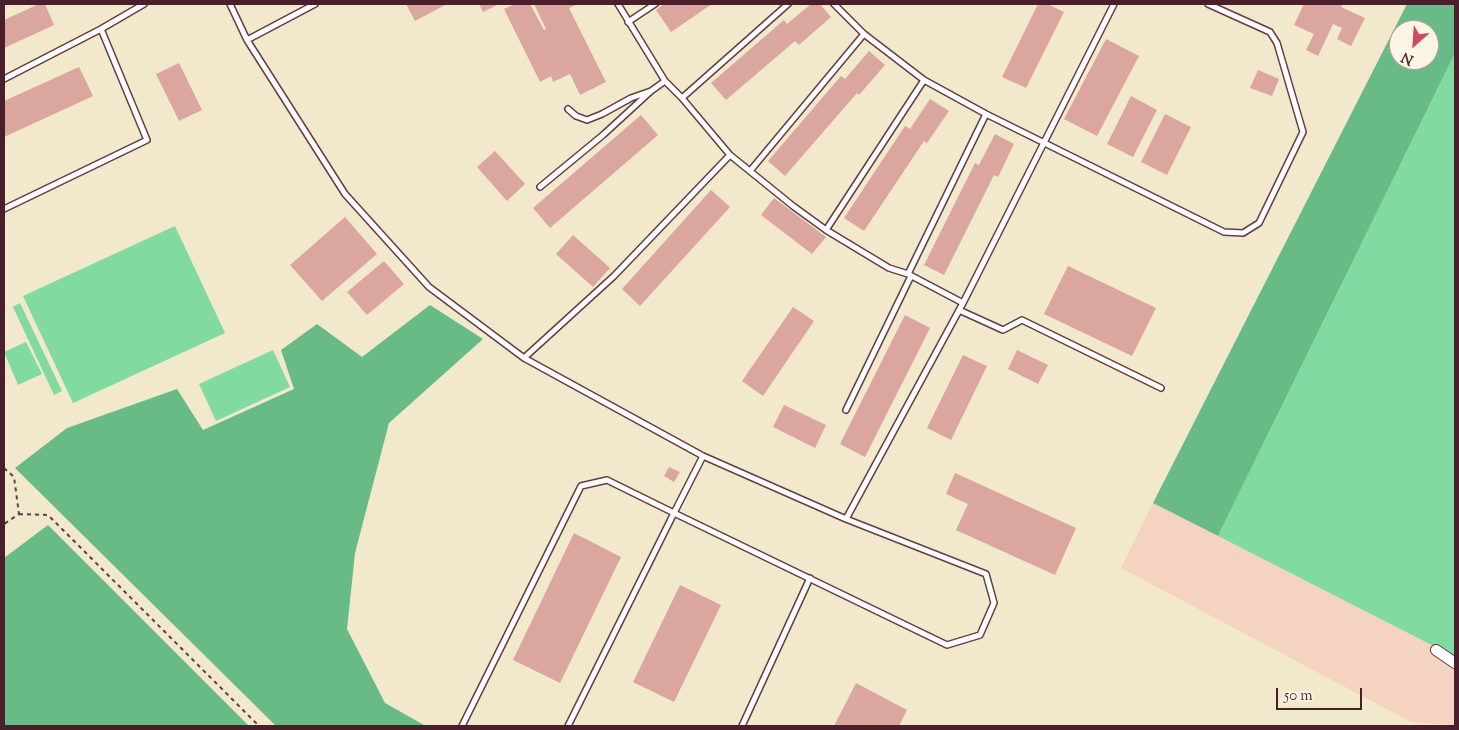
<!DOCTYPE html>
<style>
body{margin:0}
#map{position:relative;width:1459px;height:730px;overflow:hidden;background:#f2e8cc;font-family:"Sorts Mill Goudy",serif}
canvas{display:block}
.frame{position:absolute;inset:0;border:5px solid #4a1f2b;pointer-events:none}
.north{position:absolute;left:1389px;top:20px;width:50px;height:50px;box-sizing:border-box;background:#fcf5e5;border:1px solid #b59f9b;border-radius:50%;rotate:206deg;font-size:14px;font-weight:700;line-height:20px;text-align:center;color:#4a1f2b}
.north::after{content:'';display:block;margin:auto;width:18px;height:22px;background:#d1495b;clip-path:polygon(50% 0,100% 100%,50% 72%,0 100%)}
.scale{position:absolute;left:1276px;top:688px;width:86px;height:22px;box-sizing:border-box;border:2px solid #4a1f2b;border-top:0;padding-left:6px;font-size:15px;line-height:18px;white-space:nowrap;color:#4a1f2b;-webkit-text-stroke:4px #fcf5e5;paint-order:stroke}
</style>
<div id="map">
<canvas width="1459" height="730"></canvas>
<div class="frame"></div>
<div class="north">N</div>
<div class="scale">50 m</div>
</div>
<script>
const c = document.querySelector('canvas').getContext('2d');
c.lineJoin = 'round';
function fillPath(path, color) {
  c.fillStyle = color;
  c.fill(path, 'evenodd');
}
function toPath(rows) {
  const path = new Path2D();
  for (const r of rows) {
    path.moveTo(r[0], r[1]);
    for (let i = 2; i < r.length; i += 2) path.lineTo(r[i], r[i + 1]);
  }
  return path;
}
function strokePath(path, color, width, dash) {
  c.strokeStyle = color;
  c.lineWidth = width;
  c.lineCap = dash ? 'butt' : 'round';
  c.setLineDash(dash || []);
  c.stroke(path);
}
fillPath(toPath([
 [1153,503,1455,657,1455,726,1411,722,1121,568]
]), '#f4d3c0');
fillPath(toPath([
 [1455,53,1455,657,1218,536],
 [175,226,225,333,73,403,23,296],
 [20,303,62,391,54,395,13,307],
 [26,342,42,374,18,385,4,352],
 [273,350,290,387,216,421,199,384]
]), '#81daa0');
fillPath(toPath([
 [1407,4,1455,4,1455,53,1218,536,1153,503],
 [1399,30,1429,30,1429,60,1399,60],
 [430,305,483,339,389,423,355,553,347,629,385,703,424,725,424,726,276,726,15,468,67,428,177,389,203,430,294,389,281,350,317,324,362,357],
 [48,525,249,726,4,726,4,558]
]), '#68ba86');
fillPath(toPath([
 [39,4,45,4,54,25,4,48,4,20],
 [406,4,447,4,415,21],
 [479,4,499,4,483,12],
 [515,4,530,4,544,30,546,29,534,4,578,4,569,8,606,82,580,95,570,74,553,82,551,76,540,82,504,9],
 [664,4,712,4,671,32,656,10],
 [811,4,820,4,831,17,799,45,795,41,726,100,711,83,784,20,787,24],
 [1038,4,1047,4,1064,12,1026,88,1002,77],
 [1304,4,1343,4,1341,7,1365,18,1351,46,1337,39,1342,28,1333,24,1318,56,1306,50,1314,34,1294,25],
 [1106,39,1139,56,1097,136,1064,119],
 [869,51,885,65,859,95,857,93,785,176,768,161,841,76,845,79],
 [179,63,202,110,179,121,156,74],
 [79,67,93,96,4,137,4,101],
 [1258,70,1279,79,1272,96,1250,88],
 [1131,96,1157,110,1133,157,1107,144],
 [930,99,949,111,927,143,924,141,864,231,844,218,905,126,910,129],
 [1165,114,1191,127,1167,175,1141,162],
 [641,115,658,135,550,228,533,208],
 [995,134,1014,144,998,177,994,175,944,275,924,265,975,163,979,165],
 [495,151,525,184,507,201,477,167],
 [711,190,730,207,640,306,622,289],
 [774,198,826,237,812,254,761,215],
 [345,217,377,254,322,301,290,265],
 [573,235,610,268,593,287,556,254],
 [384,261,404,284,367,315,347,292],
 [1068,266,1156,308,1132,356,1044,314],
 [793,307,814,321,763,396,742,381],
 [905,315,930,328,865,457,840,444],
 [1017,350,1048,365,1038,384,1008,369],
 [963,355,987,366,951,440,927,428],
 [784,405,826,425,815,448,773,427],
 [669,467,680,472,674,482,664,476],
 [955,473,1076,528,1055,575,956,530,968,504,946,494],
 [574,533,621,557,560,683,513,660],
 [680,585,721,605,674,702,633,682],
 [856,683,907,710,899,726,834,726]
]), '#dba6a0');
const service = toPath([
 [230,4,247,40,345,194,429,287,524,358,703,456,846,519,986,574,994,603,980,635,947,645,674,513,703,456],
 [618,4,665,81,682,98,730,155,793,206,826,230,889,268,908,274,963,303],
 [834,4,864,34,924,80,986,114,1224,232,1243,233,1259,223,1303,132,1277,43,1270,32,1208,4],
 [628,22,655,4],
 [247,40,315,4],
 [4,79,101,29,144,4],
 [682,98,788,4],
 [568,109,576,116,587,120,602,114,631,98,651,91,665,81],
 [750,171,864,34],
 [540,187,603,135,651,91],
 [4,209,147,140,101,29],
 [826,230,924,80],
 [908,274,986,114],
 [959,310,1003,330,1022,320,1161,388],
 [524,358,614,276,730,155],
 [846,410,911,276],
 [846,519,963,303,1114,4],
 [462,726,581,486,607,480,674,513,568,726],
 [742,726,810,578]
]);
const minor = toPath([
 [1436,650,1455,663]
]);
strokePath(service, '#633d43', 8);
strokePath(minor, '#633d43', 12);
strokePath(toPath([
 [4,468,14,477,19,514,4,524],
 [19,514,48,515,259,726]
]), '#633d43', 2, [4, 4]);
strokePath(service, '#fff', 5);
strokePath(minor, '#fff', 10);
</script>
